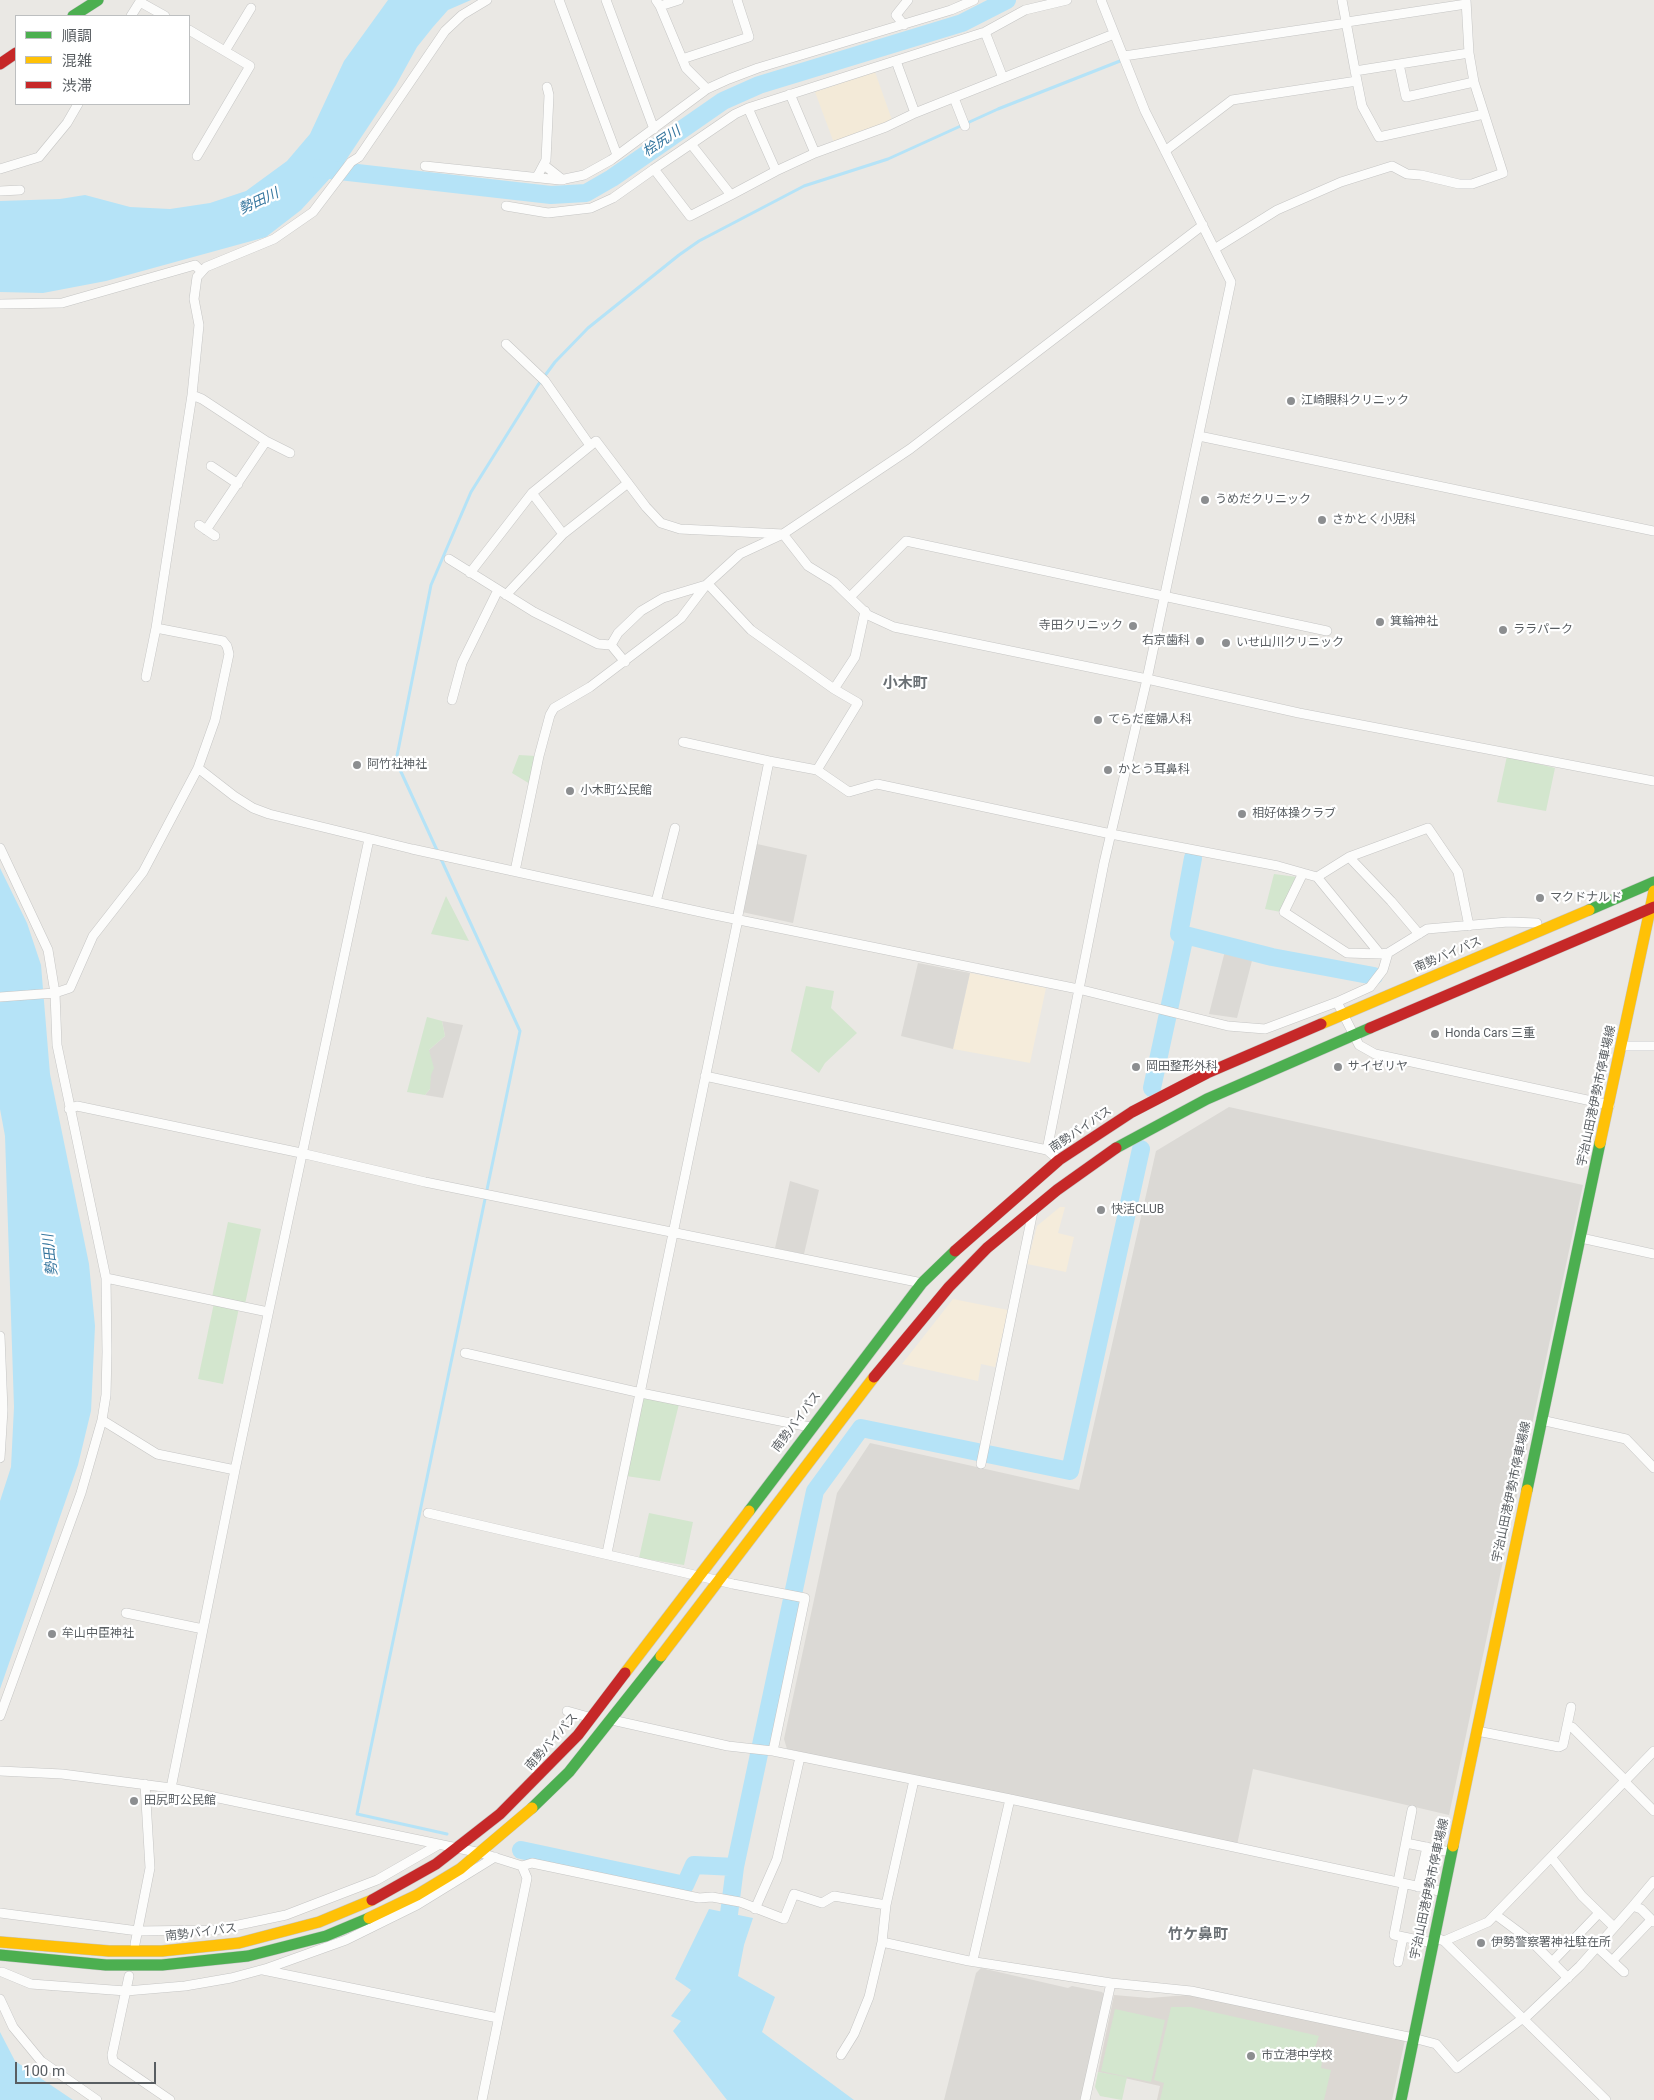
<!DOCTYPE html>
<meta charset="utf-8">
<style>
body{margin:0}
#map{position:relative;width:1654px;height:2100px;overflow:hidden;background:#eae8e4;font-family:Roboto,"Noto Sans JP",sans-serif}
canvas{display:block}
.legend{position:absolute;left:15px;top:15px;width:175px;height:90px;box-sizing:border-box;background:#fff;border:1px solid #bdbfc0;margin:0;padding:6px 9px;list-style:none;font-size:15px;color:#595e62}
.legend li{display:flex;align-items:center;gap:10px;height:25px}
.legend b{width:25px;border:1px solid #bdbfc0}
.scale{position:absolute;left:15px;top:2062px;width:141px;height:22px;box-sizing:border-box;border:2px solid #595e62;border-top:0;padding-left:6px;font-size:15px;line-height:18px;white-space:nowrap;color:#595e62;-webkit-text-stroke:4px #fff;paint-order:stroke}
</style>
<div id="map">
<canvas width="1654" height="2100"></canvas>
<ul class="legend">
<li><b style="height:6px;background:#4caf50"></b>順調</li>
<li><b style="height:6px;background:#ffc107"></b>混雑</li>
<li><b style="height:6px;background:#c62828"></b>渋滞</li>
</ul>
<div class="scale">100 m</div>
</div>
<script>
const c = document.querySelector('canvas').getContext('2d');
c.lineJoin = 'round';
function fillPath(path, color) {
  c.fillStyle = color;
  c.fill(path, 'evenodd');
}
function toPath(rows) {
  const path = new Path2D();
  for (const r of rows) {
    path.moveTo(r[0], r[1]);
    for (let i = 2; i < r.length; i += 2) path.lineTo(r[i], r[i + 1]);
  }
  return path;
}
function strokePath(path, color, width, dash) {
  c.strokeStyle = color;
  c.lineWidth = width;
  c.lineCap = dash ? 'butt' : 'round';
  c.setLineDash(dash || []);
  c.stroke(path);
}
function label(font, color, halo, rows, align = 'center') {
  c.font = font + ' Roboto,"Noto Sans JP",sans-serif';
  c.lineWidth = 4.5;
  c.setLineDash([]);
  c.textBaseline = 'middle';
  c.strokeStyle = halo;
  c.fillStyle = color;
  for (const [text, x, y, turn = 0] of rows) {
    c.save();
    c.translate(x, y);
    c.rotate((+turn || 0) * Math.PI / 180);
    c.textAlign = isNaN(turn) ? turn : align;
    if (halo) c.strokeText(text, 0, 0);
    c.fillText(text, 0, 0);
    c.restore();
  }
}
fillPath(toPath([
 [970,973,1046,988,1030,1063,953,1049],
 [1060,1207,1065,1207,1058,1233,1074,1237,1066,1272,1027,1264,1037,1226],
 [953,1299,1008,1310,995,1367,981,1364,978,1381,902,1364]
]), '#f5ecdb');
fillPath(toPath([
 [757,844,807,855,793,923,742,912],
 [1225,951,1253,957,1237,1018,1209,1014],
 [918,963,970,973,953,1049,901,1036],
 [442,1021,463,1025,443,1098,425,1095,430,1089,429,1050,445,1036],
 [1229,1107,1583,1185,1449,1815,1253,1769,1237,1845,787,1749,784,1739,837,1493,870,1443,1079,1490,1156,1151],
 [790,1181,819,1190,804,1254,775,1248],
 [981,1968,1068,1988,1072,1986,1102,1992,1105,1996,1082,2100,944,2100,976,1973]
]), '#dbd9d5');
fillPath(toPath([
 [1114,1995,1149,1998,1188,1995,1405,2040,1392,2100,1157,2100,1160,2086,1098,2072]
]), '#dcd8d3');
fillPath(toPath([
 [519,755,536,756,530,784,512,773],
 [1507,756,1555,768,1546,811,1497,802],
 [1274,874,1297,877,1281,912,1265,909],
 [446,896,469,941,431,934],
 [806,986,834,991,831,1008,857,1033,825,1063,819,1073,791,1051],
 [427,1017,442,1021,445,1036,429,1050,434,1068,431,1075,430,1089,425,1095,407,1092],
 [228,1222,261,1229,245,1304,212,1297],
 [214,1303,239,1308,223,1384,198,1379],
 [643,1396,679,1404,660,1481,626,1476],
 [649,1513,693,1522,684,1565,639,1558],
 [1171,2007,1191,2007,1319,2036,1313,2053,1323,2056,1321,2068,1331,2070,1324,2100,1160,2100,1164,2083,1154,2080],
 [1115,2009,1165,2020,1151,2082,1101,2071],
 [1098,2072,1127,2077,1122,2100,1100,2096,1095,2087]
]), '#d3e6ce');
fillPath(toPath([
 [875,72,892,120,834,143,815,92]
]), '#f3ead8');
fillPath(toPath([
 [388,0,471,0,448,10,433,27,417,47,396,85,344,163,301,210,266,237,106,281,43,293,0,292,0,201,60,199,85,195,130,207,170,209,210,203,246,191,287,161,310,134,344,61],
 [0,868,27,923,41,965,50,1074,89,1264,95,1326,91,1411,78,1465,0,1689,0,1501,11,1467,14,1407,5,1136,0,1109],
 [709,1909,753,1918,744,1945,738,1976,775,1997,762,2032,854,2100,727,2100,673,2031,681,2021,671,2016,691,1990,675,1979],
 [0,2032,15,2061,73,2100,0,2100]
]), '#b5e3f7');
strokePath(toPath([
 [447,1834,357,1814,520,1031,396,761,431,585,471,492,538,385,555,362,588,328,679,255,699,241,804,186,888,159,998,109,1120,61]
]), '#b5e3f7', 3);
strokePath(toPath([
 [313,168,551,195,586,193,612,178,723,101,759,85,962,23,1007,0],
 [1185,935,1272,957,1374,976],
 [1152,1088,1185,935,1179,934,1193,858],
 [521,1850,685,1885,694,1865,735,1867,729,1914],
 [735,1867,815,1491,861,1428,1070,1471,1141,1149]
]), '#b5e3f7', 18);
const street = toPath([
 [559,0,617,155],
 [606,0,654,129],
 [656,0,660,6,679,0],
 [140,2,165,16],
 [660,6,686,68,707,89],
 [131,16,141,0],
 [1347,22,1466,4],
 [904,25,896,15,908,0],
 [189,30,250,66,197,156],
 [985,32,1003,78,1114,34],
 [225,51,251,8],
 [1124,56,1347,23],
 [682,59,749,37,737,0],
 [896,61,915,113,1003,78],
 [1399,64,1406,97,1474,82,1469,53],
 [1355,71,1469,53,1466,0],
 [1357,81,1362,106,1379,137,1484,114],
 [790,94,815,153,886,127,915,113],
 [954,98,965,126],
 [748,108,985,32,1025,10,1067,0],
 [691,144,654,169,690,216,731,195],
 [1165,151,1232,100,1357,81,1342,0],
 [544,165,563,180],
 [425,166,560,180,584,175,611,160,707,89,729,79,758,68,951,10,974,0],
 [0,169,39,157,67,123,78,104],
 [776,171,731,195,691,144,735,114,748,108,776,171,815,153],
 [537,177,546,160,549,95,547,87],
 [0,191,20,190],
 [506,206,548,213,591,208,613,198,654,169],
 [1216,248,1277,210,1341,182,1392,166,1407,174,1421,175,1459,184,1472,184,1503,173,1474,82],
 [0,304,62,303,195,265,201,271],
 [506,344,545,381,589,444],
 [192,395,202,399,266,441,290,453],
 [1199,436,1654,531],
 [211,466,238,484],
 [532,493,563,534],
 [199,525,215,536],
 [206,530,266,441],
 [449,559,534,612,598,644,611,645,625,662],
 [470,573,532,493,596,441,646,507,661,523,680,529,783,534,808,566,834,582,868,615,894,627,1147,679,1299,713,1654,781],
 [708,584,751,630,834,689],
 [506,595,563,534,628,483],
 [850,597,906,541,1327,631],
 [611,645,618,633,641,611,663,598,706,585],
 [146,677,156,628,192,395,199,325,194,299,197,277,206,267,274,239,313,212,351,162,359,157,445,31,462,15,487,0],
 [452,700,462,663,498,590],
 [683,742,769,761],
 [198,768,234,796,253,808,269,814,412,849,710,914,1078,989,1228,1026,1265,1029,1337,1002,1359,1045,1375,1054,1610,1105],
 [817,770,858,703,834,689,855,657,865,611],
 [0,848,48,950,55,993,57,1045,106,1278,107,1352,106,1395,102,1420,81,1493,0,1716],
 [1349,857,1428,828,1458,872,1469,926],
 [515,871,539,756,550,715,554,708,590,687,681,618,706,585,740,554,783,534,910,449,1203,225],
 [1303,873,1284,912,1347,953,1380,954],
 [1317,877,1349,857,1391,901,1419,934],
 [656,902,675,828],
 [737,920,769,761,817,770,849,792,877,784,1111,834,1278,866,1317,877,1380,954,1388,953,1427,929,1508,922,1537,923],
 [0,997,55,993,70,988,93,936,143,872,198,768,215,720,229,654,227,646,223,641,156,628],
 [1337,1002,1370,987,1383,970,1388,953],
 [1622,1046,1654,1046],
 [705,1076,1047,1150,1059,1160],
 [69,1109,77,1106,301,1153,425,1182,922,1283],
 [1047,1150,1104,863,1147,679,1231,282,1145,111,1101,0],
 [1581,1238,1654,1254],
 [106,1278,268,1312],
 [0,1336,3,1410,0,1458],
 [465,1353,641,1393,810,1427],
 [102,1420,157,1454,235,1470],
 [1541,1420,1626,1439,1654,1468],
 [981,1464,1033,1211],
 [428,1513,733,1584,805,1598,773,1751],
 [607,1553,738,919],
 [126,1613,203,1629],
 [567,1711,592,1718],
 [612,1720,728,1746,773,1751,1010,1799,1444,1892],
 [1568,1726,1572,1727,1625,1780],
 [1477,1731,1559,1747,1563,1745,1571,1707],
 [0,1771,62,1774,171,1788,481,1853,522,1866,527,1878,482,2100],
 [1624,1781,1654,1811],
 [171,1788,235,1470,369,839],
 [1406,1843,1445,1851],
 [1551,1857,1582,1896,1614,1927],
 [522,1866,532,1863,699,1898,712,1897,740,1902,784,1919,794,1894,822,1903,834,1896,886,1905],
 [1398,1882,1412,1810],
 [1404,1884,1394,1935,1433,1943],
 [1418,1887,1427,1847],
 [1633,1906,1654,1881],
 [755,1909,777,1859,800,1757],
 [0,1913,138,1931,215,1930,286,1915,377,1880,438,1845],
 [1496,1915,1531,1941,1568,1978],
 [1439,1939,1444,1941,1606,2100],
 [1444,1941,1488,1922,1654,1751],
 [882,1942,969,1961,1111,1983,1191,1991,1413,2038,1436,2044,1457,2068,1523,2018],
 [135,1944,150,1868,145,1784],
 [1597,1947,1624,1972],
 [973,1960,1010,1799],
 [1612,1961,1651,1920],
 [1398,1962,1403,1937],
 [1552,1962,1599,1913],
 [263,1970,498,2018],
 [2,1972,31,1984,126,1991,185,1986,231,1978,268,1968,346,1940,417,1905,495,1857],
 [129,1976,112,2055,113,2061,170,2100],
 [0,1999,13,2027,41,2061,97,2100],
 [1524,2019,1580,1966,1633,1906,1641,1909,1654,1922],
 [841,2055,854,2034,869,1997,882,1942,886,1905,914,1780],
 [1085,2100,1111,1983]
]);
const fast = toPath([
 [73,16,98,0],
 [1589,910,1654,882],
 [1116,1148,1207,1099,1370,1028],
 [1527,1490,1600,1143],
 [749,1511,922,1283,955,1251],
 [532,1808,569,1772,661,1656],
 [0,1955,106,1965,162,1965,248,1956,326,1936,369,1918],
 [1401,2100,1453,1846]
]);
const slow = toPath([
 [1321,1024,1589,910],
 [1600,1143,1654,891],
 [661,1656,874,1377],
 [625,1673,749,1511],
 [1453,1846,1527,1490],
 [369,1918,417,1895,460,1869,532,1808],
 [0,1942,109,1951,162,1951,239,1943,319,1922,372,1900]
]);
const jam = toPath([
 [0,64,16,53],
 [1370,1028,1654,907],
 [955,1251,1059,1160,1132,1112,1207,1073,1321,1024],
 [874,1377,949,1287,987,1248,1057,1190,1116,1148],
 [372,1900,436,1864,500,1814,578,1735,625,1673]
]);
strokePath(street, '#c5c5c4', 10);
strokePath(fast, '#c6c6c6', 12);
strokePath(slow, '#c6c6c6', 12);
strokePath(jam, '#c6c6c6', 12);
strokePath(street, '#fcfcfb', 9);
strokePath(fast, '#4caf50', 11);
strokePath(slow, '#ffc107', 11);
strokePath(jam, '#c62828', 11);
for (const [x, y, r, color] of [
 [1291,401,5,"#8c8e90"],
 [1205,500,5,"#8c8e90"],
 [1322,520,5,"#8c8e90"],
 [1380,622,5,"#8c8e90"],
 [1133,626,5,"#8c8e90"],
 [1503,630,5,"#8c8e90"],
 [1200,641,5,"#8c8e90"],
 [1226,643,5,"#8c8e90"],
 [1098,720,5,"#8c8e90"],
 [357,765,5,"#8c8e90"],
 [1108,770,5,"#8c8e90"],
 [570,791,5,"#8c8e90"],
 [1242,814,5,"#8c8e90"],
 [1540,898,5,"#8c8e90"],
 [1435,1034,5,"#8c8e90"],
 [1136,1067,5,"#8c8e90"],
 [1338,1067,5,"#8c8e90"],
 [1101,1210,5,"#8c8e90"],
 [52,1634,5,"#8c8e90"],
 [134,1801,5,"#8c8e90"],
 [1481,1943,5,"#8c8e90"],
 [1251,2056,5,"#8c8e90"]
]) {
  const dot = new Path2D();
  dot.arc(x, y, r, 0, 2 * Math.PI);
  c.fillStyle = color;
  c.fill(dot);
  strokePath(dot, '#fff', 2);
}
label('12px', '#595e62', '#fff', [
 ["江崎眼科クリニック",1301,401],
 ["うめだクリニック",1215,500],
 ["さかとく小児科",1332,520],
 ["箕輪神社",1390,622],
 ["寺田クリニック",1123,626,"right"],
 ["ララパーク",1513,630],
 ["右京歯科",1190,641,"right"],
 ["いせ山川クリニック",1236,643],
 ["てらだ産婦人科",1108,720],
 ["阿竹社神社",367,765],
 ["かとう耳鼻科",1118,770],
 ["小木町公民館",580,791],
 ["相好体操クラブ",1252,814],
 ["マクドナルド",1550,898],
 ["Honda Cars 三重",1445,1034],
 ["岡田整形外科",1146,1067],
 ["サイゼリヤ",1348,1067],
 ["快活CLUB",1111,1210],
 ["牟山中臣神社",62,1634],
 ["田尻町公民館",144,1801],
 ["伊勢警察署神社駐在所",1491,1943],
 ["市立港中学校",1261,2056]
], 'left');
label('12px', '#595e62', '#fff', [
 ["南勢バイパス",1448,955,-23],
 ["宇治山田港伊勢市停車場線",1597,1096,-78],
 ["南勢バイパス",1081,1130,-34],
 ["南勢バイパス",797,1422,-53],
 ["宇治山田港伊勢市停車場線",1512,1492,-78],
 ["南勢バイパス",552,1742,-48],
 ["宇治山田港伊勢市停車場線",1430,1889,-78],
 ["南勢バイパス",201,1933,-7]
]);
label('italic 14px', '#37779f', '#fff', [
 ["桧尻川",662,142,-34],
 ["勢田川",259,202,-25],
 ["勢田川",51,1255,-96]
]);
label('bold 15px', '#6a7074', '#fff', [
 ["小木町",905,684],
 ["竹ケ鼻町",1198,1935]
]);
</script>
